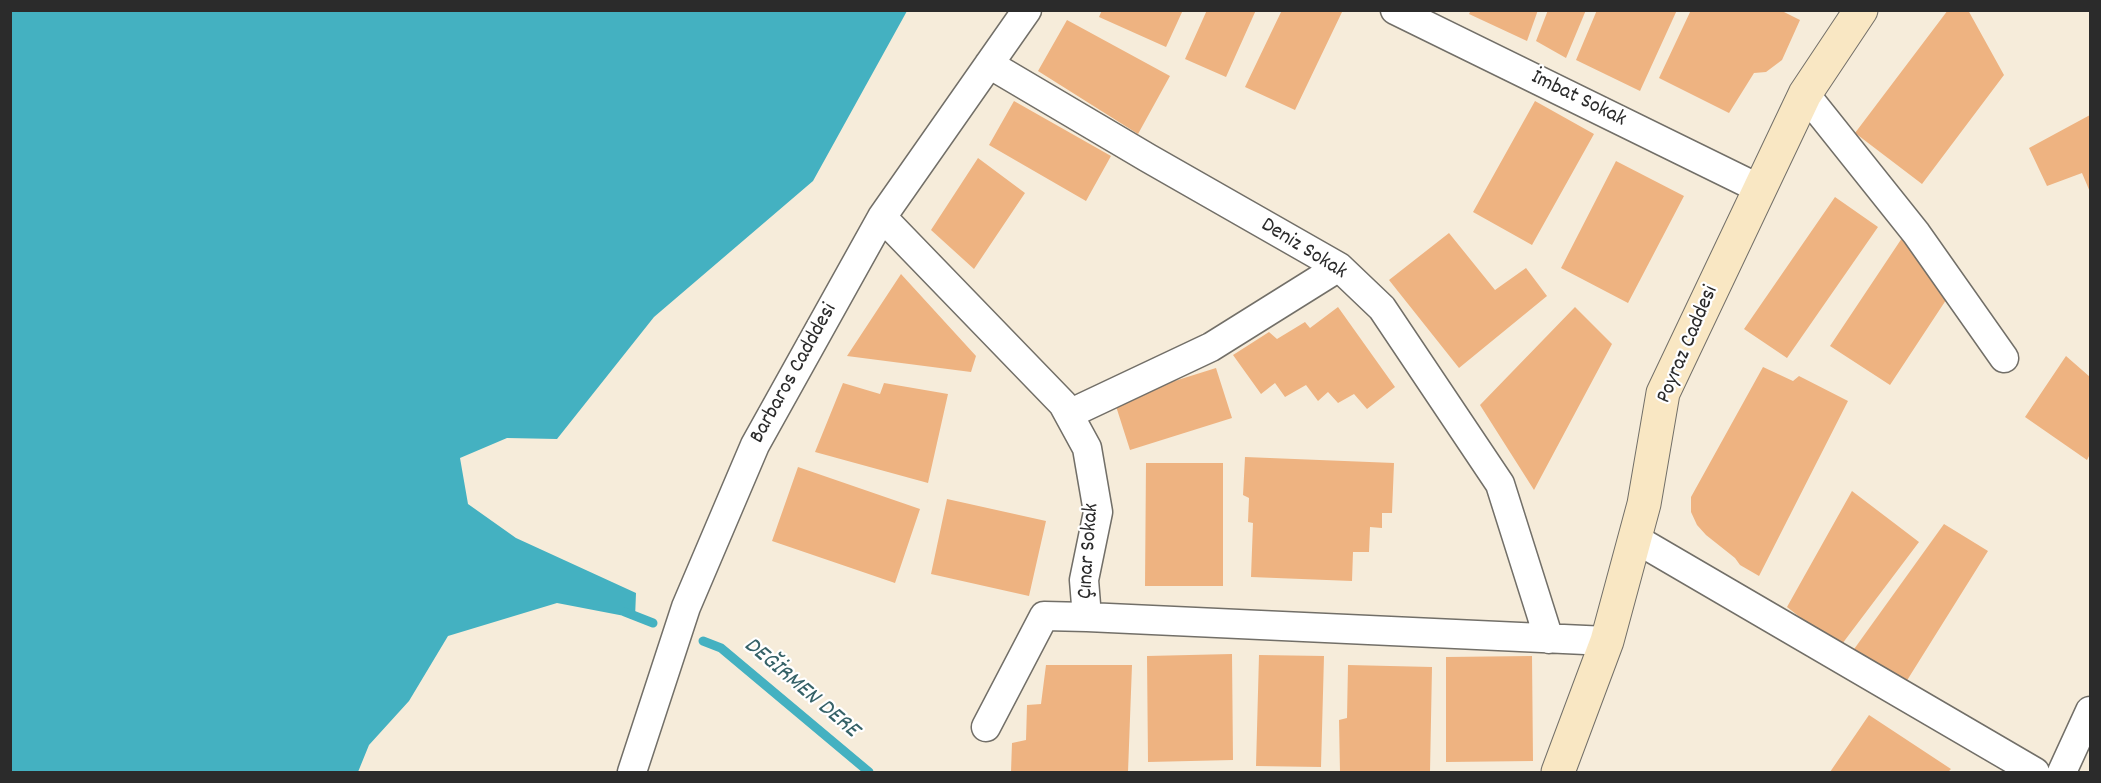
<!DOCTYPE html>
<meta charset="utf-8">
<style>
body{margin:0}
#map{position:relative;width:2101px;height:783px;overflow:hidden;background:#f6ecda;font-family:Dekko,sans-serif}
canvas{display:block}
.frame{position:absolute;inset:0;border:12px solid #2b2b2b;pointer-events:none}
</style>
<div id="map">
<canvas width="2101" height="783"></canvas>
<div class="frame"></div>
</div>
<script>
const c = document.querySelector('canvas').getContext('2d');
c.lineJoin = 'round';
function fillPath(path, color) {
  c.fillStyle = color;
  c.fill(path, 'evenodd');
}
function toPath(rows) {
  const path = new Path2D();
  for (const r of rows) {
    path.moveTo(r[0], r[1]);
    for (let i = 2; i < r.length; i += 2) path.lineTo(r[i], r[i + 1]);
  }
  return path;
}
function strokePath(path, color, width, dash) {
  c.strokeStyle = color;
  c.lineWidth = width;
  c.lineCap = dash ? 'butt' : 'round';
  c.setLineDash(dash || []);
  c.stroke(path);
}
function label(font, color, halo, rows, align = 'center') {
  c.font = font + ' Dekko,sans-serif';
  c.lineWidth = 4.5;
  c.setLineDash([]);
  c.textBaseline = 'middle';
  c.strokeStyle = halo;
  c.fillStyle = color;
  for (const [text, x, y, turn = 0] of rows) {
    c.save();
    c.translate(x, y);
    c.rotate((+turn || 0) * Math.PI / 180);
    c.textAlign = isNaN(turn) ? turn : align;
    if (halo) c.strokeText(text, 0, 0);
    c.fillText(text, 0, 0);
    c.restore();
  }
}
fillPath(toPath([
 [10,11,11,10,907,11,813,181,654,317,557,439,507,438,460,458,468,504,516,538,636,593,635,618,557,603,448,636,409,701,369,745,358,772,11,772]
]), '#44b1c1');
strokePath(toPath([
 [625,612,653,623],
 [703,641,721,648,869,772]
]), '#44b1c1', 9);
fillPath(toPath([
 [1102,10,1183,10,1166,47,1099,17],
 [1207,10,1256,10,1226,77,1185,59],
 [1282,10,1343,10,1295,110,1245,87],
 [1471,10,1538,10,1527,41,1469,14],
 [1548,10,1586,10,1566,58,1536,41],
 [1597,10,1677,10,1640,91,1576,60],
 [1691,10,1780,10,1800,20,1782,60,1766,72,1754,73,1729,113,1659,78],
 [1948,10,1968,10,2004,75,1922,184,1855,133],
 [1067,20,1170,76,1138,134,1038,71],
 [1014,101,1111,156,1086,201,989,145],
 [1535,101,1594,134,1532,245,1473,212],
 [2090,115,2090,192,2082,173,2047,186,2029,148],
 [978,158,1025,193,974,269,931,230],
 [1616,161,1684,196,1628,303,1561,268],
 [1835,197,1878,227,1787,358,1744,329],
 [1449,233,1495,290,1526,268,1547,296,1459,368,1389,280],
 [1902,238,1948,297,1890,385,1830,346],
 [901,274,976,356,971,372,847,356],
 [1338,307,1395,387,1367,409,1354,394,1338,403,1328,392,1318,401,1306,385,1285,397,1275,383,1261,394,1233,355,1269,332,1277,339,1305,322,1310,328],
 [1575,307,1612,344,1534,490,1480,405],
 [2066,356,2090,377,2090,454,2087,460,2025,417],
 [1763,367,1793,381,1799,376,1848,401,1759,576,1740,565,1735,558,1706,535,1697,525,1691,512,1691,497],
 [1216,368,1232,418,1130,450,1114,400],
 [843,383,880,394,884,383,948,394,928,483,815,452],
 [1245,457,1394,463,1392,513,1382,513,1382,528,1370,527,1369,552,1353,552,1352,581,1251,577,1253,523,1248,522,1249,498,1243,495],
 [1146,463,1223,463,1223,586,1145,586],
 [798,467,920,509,895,583,772,541],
 [1852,491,1919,542,1839,648,1787,607],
 [947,499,1046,521,1029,596,931,574],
 [1944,524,1988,551,1906,682,1852,652],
 [1232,654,1233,760,1148,762,1147,656],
 [1259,655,1324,656,1321,767,1256,766],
 [1532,656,1533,761,1446,762,1446,657],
 [1046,665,1132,665,1128,772,1011,772,1012,743,1026,740,1027,705,1041,704],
 [1348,665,1432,667,1430,772,1340,772,1339,720,1347,718],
 [1869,715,1951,769,1948,772,1830,772]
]), '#eeb381');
const street = toPath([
 [1395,10,1760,189],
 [989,64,1148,158,1339,267,1382,308,1500,484,1549,639],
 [1805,94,1916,233,2004,358],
 [882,217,1063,404,1087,448,1098,512,1084,580,1087,617,1044,616,986,727],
 [1069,414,1211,347,1339,267],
 [1634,538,2035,772],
 [1087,617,1607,641],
 [632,772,686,607,755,445,882,217,1027,10],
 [2062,772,2090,711]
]);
const secondary = toPath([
 [1558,772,1607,641,1644,504,1663,393,1805,94,1861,10]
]);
strokePath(street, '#726f68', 31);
strokePath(secondary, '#726f68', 35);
strokePath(street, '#fff', 28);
strokePath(secondary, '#f9e7c3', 33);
label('22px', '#2b2b2b', '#fff', [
 ["İmbat Sokak",1578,100,26],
 ["Deniz Sokak",1303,250,32],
 ["Poyraz Caddesi",1689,345,-67],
 ["Barbaros Cadddesi",795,374,-61],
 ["Çınar Sokak",1090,551,-86]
]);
label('italic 24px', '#356167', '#fff', [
 ["DEĞİRMEN DERE",800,689,40]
]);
</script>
